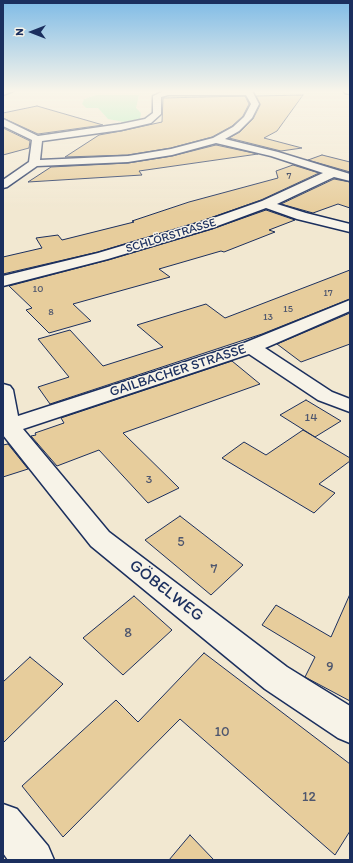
<!DOCTYPE html>
<meta charset="utf-8">
<style>
body{margin:0}
#map{position:relative;width:353px;height:863px;overflow:hidden;background:#f2e8d1;font-family:Itim,sans-serif}
canvas{display:block}
.frame{position:absolute;inset:0;border:4px solid #1b2f5e;pointer-events:none}
.north{position:absolute;left:12px;top:12px;width:40px;height:40px;-webkit-text-stroke:3px #f7f3e8;paint-order:stroke;rotate:270deg;font-size:11px;font-weight:700;line-height:16px;text-align:center;color:#1b2f5e}
.north::after{content:'';display:block;margin:auto;width:14px;height:18px;background:#1b2f5e;clip-path:polygon(50% 0,100% 100%,50% 72%,0 100%)}
</style>
<div id="map">
<canvas width="353" height="863"></canvas>
<div class="frame"></div>
<div class="north">N</div>
</div>
<script>
const c = document.querySelector('canvas').getContext('2d');
c.lineJoin = 'round';
function fillPath(path, color) {
  c.fillStyle = color;
  c.fill(path, 'evenodd');
}
function toPath(rows) {
  const path = new Path2D();
  for (const r of rows) {
    path.moveTo(r[0], r[1]);
    for (let i = 2; i < r.length; i += 2) path.lineTo(r[i], r[i + 1]);
  }
  return path;
}
function strokePath(path, color, width, dash) {
  c.strokeStyle = color;
  c.lineWidth = width;
  c.lineCap = dash ? 'butt' : 'round';
  c.setLineDash(dash || []);
  c.stroke(path);
}
function label(font, color, halo, rows, align = 'center') {
  c.font = font + ' Itim,sans-serif';
  c.lineWidth = 3;
  c.setLineDash([]);
  c.textBaseline = 'middle';
  c.strokeStyle = halo;
  c.fillStyle = color;
  for (const [text, x, y, turn = 0] of rows) {
    c.save();
    c.translate(x, y);
    c.rotate((+turn || 0) * Math.PI / 180);
    c.textAlign = isNaN(turn) ? turn : align;
    if (halo) c.strokeText(text, 0, 0);
    c.fillText(text, 0, 0);
    c.restore();
  }
}
fillPath(toPath([
 [96,95,139,95,136,108,141,113,140,119,124,122,108,119,98,108,86,108,82,104,84,99]
]), '#acf1bc');
const building = toPath([
 [303,95,277,131,264,138,302,148,281,151,229,138,240,132,253,119,260,105,256,96,303,95],
 [245,96,249,104,243,116,232,126,212,137,171,148,128,155,65,157,99,135,121,131,162,122,163,98,245,96],
 [37,106,103,125,38,134,3,118,3,113,37,106],
 [3,128,30,141,29,148,3,155,3,128],
 [216,145,258,154,139,171,142,175,28,182,51,167,128,163,172,156,216,145],
 [322,155,350,162,350,172,308,160,322,155],
 [293,165,319,173,261,200,202,221,98,252,3,274,3,257,42,248,36,238,58,235,62,240,134,222,132,221,189,202,278,178,276,171,293,165],
 [334,179,350,182,350,208,338,204,313,213,281,204,334,179],
 [266,210,295,220,269,230,275,232,224,252,221,251,159,269,170,277,73,304,91,321,49,333,26,310,32,308,9,286,108,260,212,229,266,210],
 [350,270,350,299,262,334,50,404,38,387,69,377,38,339,70,330,103,366,163,347,137,325,206,304,225,318,350,270],
 [350,313,350,344,301,362,277,344,350,313],
 [232,361,260,384,123,433,179,488,148,503,99,450,57,466,31,436,36,435,35,433,64,423,61,418,232,361],
 [306,400,341,421,315,437,280,415,306,400],
 [303,430,350,458,350,461,319,484,335,493,314,513,222,458,244,442,266,455,303,430],
 [8,444,28,469,3,477,3,445,8,444],
 [180,516,243,565,211,595,145,540,180,516],
 [350,594,350,701,305,677,315,657,262,625,276,605,331,637,350,594],
 [134,596,172,630,123,675,83,638,134,596],
 [204,653,350,764,350,831,335,855,180,719,63,837,22,786,116,700,138,722,204,653],
 [30,657,63,684,3,743,3,682,30,657],
 [190,835,214,860,169,860,190,835]
]);
fillPath(building, '#e7cd9c');
strokePath(building, '#1b2f5e', 1);
const minor = toPath([
 [3,91,13,91,3,95,3,91],
 [164,91,252,91,259,104,252,118,239,131,225,139,278,152,350,174,350,181,334,177,277,204,306,213,350,224,350,232,297,219,266,208,212,228,108,259,3,286,3,276,98,253,202,222,262,201,323,173,271,156,216,143,172,155,128,162,37,166,7,187,3,188,3,180,29,162,32,140,3,126,3,119,38,136,121,124,145,119,153,113,153,96,164,91],
 [168,95,246,95,251,104,244,117,233,127,213,138,171,149,128,156,40,160,42,141,121,130,151,123,161,114,161,97,168,95],
 [344,91,350,91,350,94,345,93,344,91],
 [350,300,350,311,265,348,332,392,350,399,350,412,318,400,249,354,23,429,109,532,287,667,350,706,350,743,338,738,265,689,91,546,3,435,3,384,10,386,13,390,18,416,244,343,350,300],
 [3,804,17,809,48,846,54,860,8,860,3,853,3,804]
]);
strokePath(minor, '#1b2f5e', 3);
fillPath(minor, '#f7f3e8');
const sky = c.createLinearGradient(0, 0, 0, 212);
sky.addColorStop(0, '#7fbbe6');
sky.addColorStop(0.43, '#f9f5ea');
sky.addColorStop(1, '#f9f5ea00');
c.fillStyle = sky;
c.fillRect(0, 0, 353, 212);
label('10px', '#4e566e', null, [
 ["7",289,176],
 ["10",38,289],
 ["17",328,293],
 ["15",288,309],
 ["8",51,312],
 ["13",268,317]
]);
label('12px', '#1b2f5e', '#f7f3e8', [
 ["SCHLÖRSTRASSE",171,236,-17]
]);
label('12px', '#4e566e', null, [
 ["14",311,418],
 ["3",149,480]
]);
label('14px', '#1b2f5e', '#f7f3e8', [
 ["GAILBACHER STRASSE",178,371,-18]
]);
label('14px', '#4e566e', null, [
 ["5",181,542],
 ["7",214,569],
 ["8",128,633],
 ["9",330,667],
 ["10",222,732],
 ["12",309,797]
]);
label('17px', '#1b2f5e', '#f7f3e8', [
 ["GÖBELWEG",166,591,38]
]);
</script>
